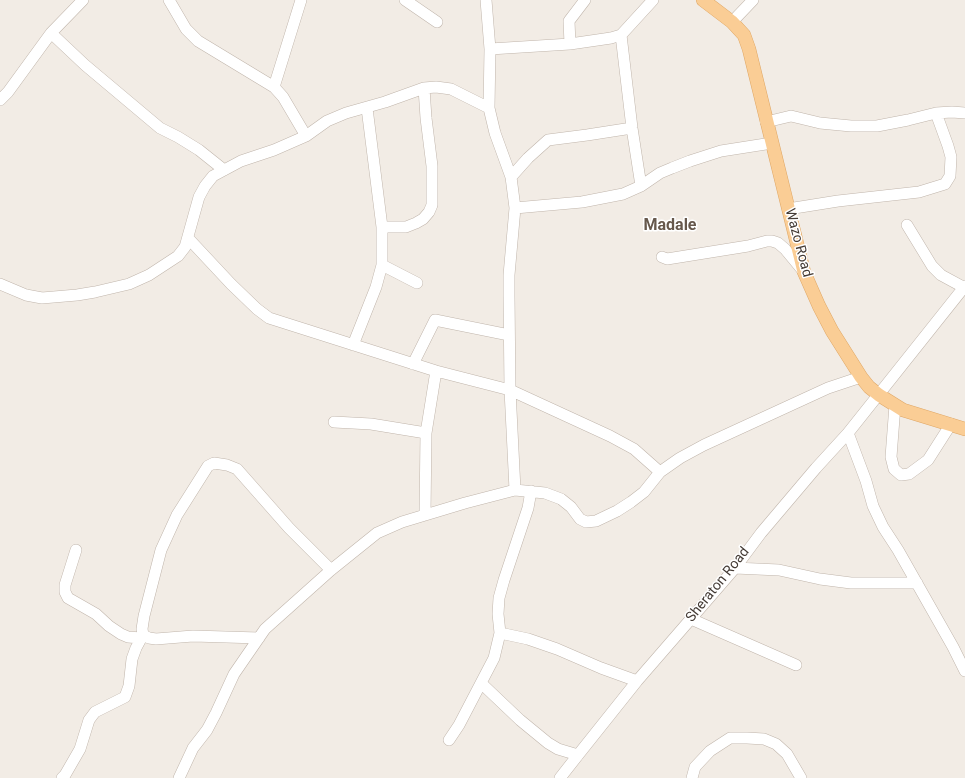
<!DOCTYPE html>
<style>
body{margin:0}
canvas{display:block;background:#f2ece5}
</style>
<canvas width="965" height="778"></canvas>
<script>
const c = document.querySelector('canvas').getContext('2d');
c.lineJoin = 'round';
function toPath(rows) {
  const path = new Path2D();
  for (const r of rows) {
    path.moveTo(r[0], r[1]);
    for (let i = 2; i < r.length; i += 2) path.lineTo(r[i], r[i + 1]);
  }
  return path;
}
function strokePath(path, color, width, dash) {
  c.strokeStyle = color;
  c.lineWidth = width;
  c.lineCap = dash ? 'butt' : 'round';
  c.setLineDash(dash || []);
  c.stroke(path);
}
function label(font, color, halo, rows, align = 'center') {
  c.font = font + ' Roboto,sans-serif';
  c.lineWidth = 3;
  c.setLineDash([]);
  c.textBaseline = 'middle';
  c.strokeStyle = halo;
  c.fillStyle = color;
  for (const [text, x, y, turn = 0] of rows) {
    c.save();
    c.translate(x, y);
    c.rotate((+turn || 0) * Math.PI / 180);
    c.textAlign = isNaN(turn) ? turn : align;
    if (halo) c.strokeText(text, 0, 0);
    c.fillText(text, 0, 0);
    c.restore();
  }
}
const minor = toPath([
 [169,0,186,29,198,41,274,87,283,97,306,136],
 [405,0,437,22],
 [486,0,490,49,489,108,495,133,511,177,515,208,509,275,509,296,510,390,515,490],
 [732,22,753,0],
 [51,33,85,65,160,128,178,137,199,150,224,170],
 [621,35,632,128,641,186],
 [570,44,569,21,585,0],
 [490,49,570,44,611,38,621,35,653,0],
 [274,87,301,0],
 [0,100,8,92,51,33,83,0],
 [766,122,791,116,820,123,851,126,877,126,908,120,936,113,952,112,965,113],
 [511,177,528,158,548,140,587,135,632,128],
 [515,208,582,202,623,194,641,186,660,173,672,168,690,161,721,151,772,143],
 [788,209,838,201,919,192,945,184,950,176,951,157,948,146,936,113],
 [907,225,932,266,941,275,965,288],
 [382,227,406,227,416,223,423,219,429,212,432,205,432,166,426,118,424,88],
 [188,238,231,284,257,309,269,318,436,371,510,390,610,436,634,449,660,472],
 [662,257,667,259,748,246,767,241,772,241,778,243,785,249,804,272],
 [382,265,417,283],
 [0,284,26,295,42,298,77,295,95,292,129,284,149,275,178,256,185,247,199,197,205,186,213,176,241,161,274,150,306,136,327,121,346,113,385,102,424,88,436,87,451,89,489,108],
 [353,345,376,287,382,265,382,227,367,108],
 [413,364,435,320,509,335],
 [895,405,891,457,894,469,901,475,909,474,928,460,951,424],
 [334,422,371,424,426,433],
 [848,433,866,481,873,506,883,527,898,550,953,647,965,671],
 [425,515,426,433,436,371],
 [76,550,65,585,65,592,68,598,96,614,109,626,121,634,128,637,141,638],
 [735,568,779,570,820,579,851,583,917,583],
 [691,619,796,665],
 [500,633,528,639,557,649,601,668,637,681],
 [259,638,193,636,156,639,149,638,143,635,142,629,144,616,161,550,177,515,208,466,214,463,227,465,237,469,289,528,331,570],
 [481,683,520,720,548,743,558,749,578,755],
 [449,740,459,725,494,658,500,633,498,614,499,598,504,580,528,508,531,491],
 [62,778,65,775,80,749,89,720,95,712,125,697,129,686,132,659,136,648,143,635],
 [179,778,193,748,207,730,216,713,234,674,265,629,331,570,377,533,402,522,465,503,515,490,545,493,561,499,571,507,580,519,586,522,596,521,617,511,631,502,644,492,660,472,680,458,704,445,828,388,861,377],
 [560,778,578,755,637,681,735,568,761,533,816,468,848,433,965,286],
 [692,778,695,767,710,751,730,738,747,738,764,739,776,744,787,754,801,778]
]);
const major = toPath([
 [703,0,732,22,744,35,749,49,804,272,819,306,832,331,861,377,869,387,879,395,903,410,965,429]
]);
strokePath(minor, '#c0b5ab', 12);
strokePath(major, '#dfa766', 14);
strokePath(minor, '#fff', 11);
strokePath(major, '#facd95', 13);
label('14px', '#443b35', '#fff', [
 ["Wazo Road",798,243,75],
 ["Sheraton Road",718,585,-51]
]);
label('bold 16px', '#66584c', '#fff', [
 ["Madale",670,226]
]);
</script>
